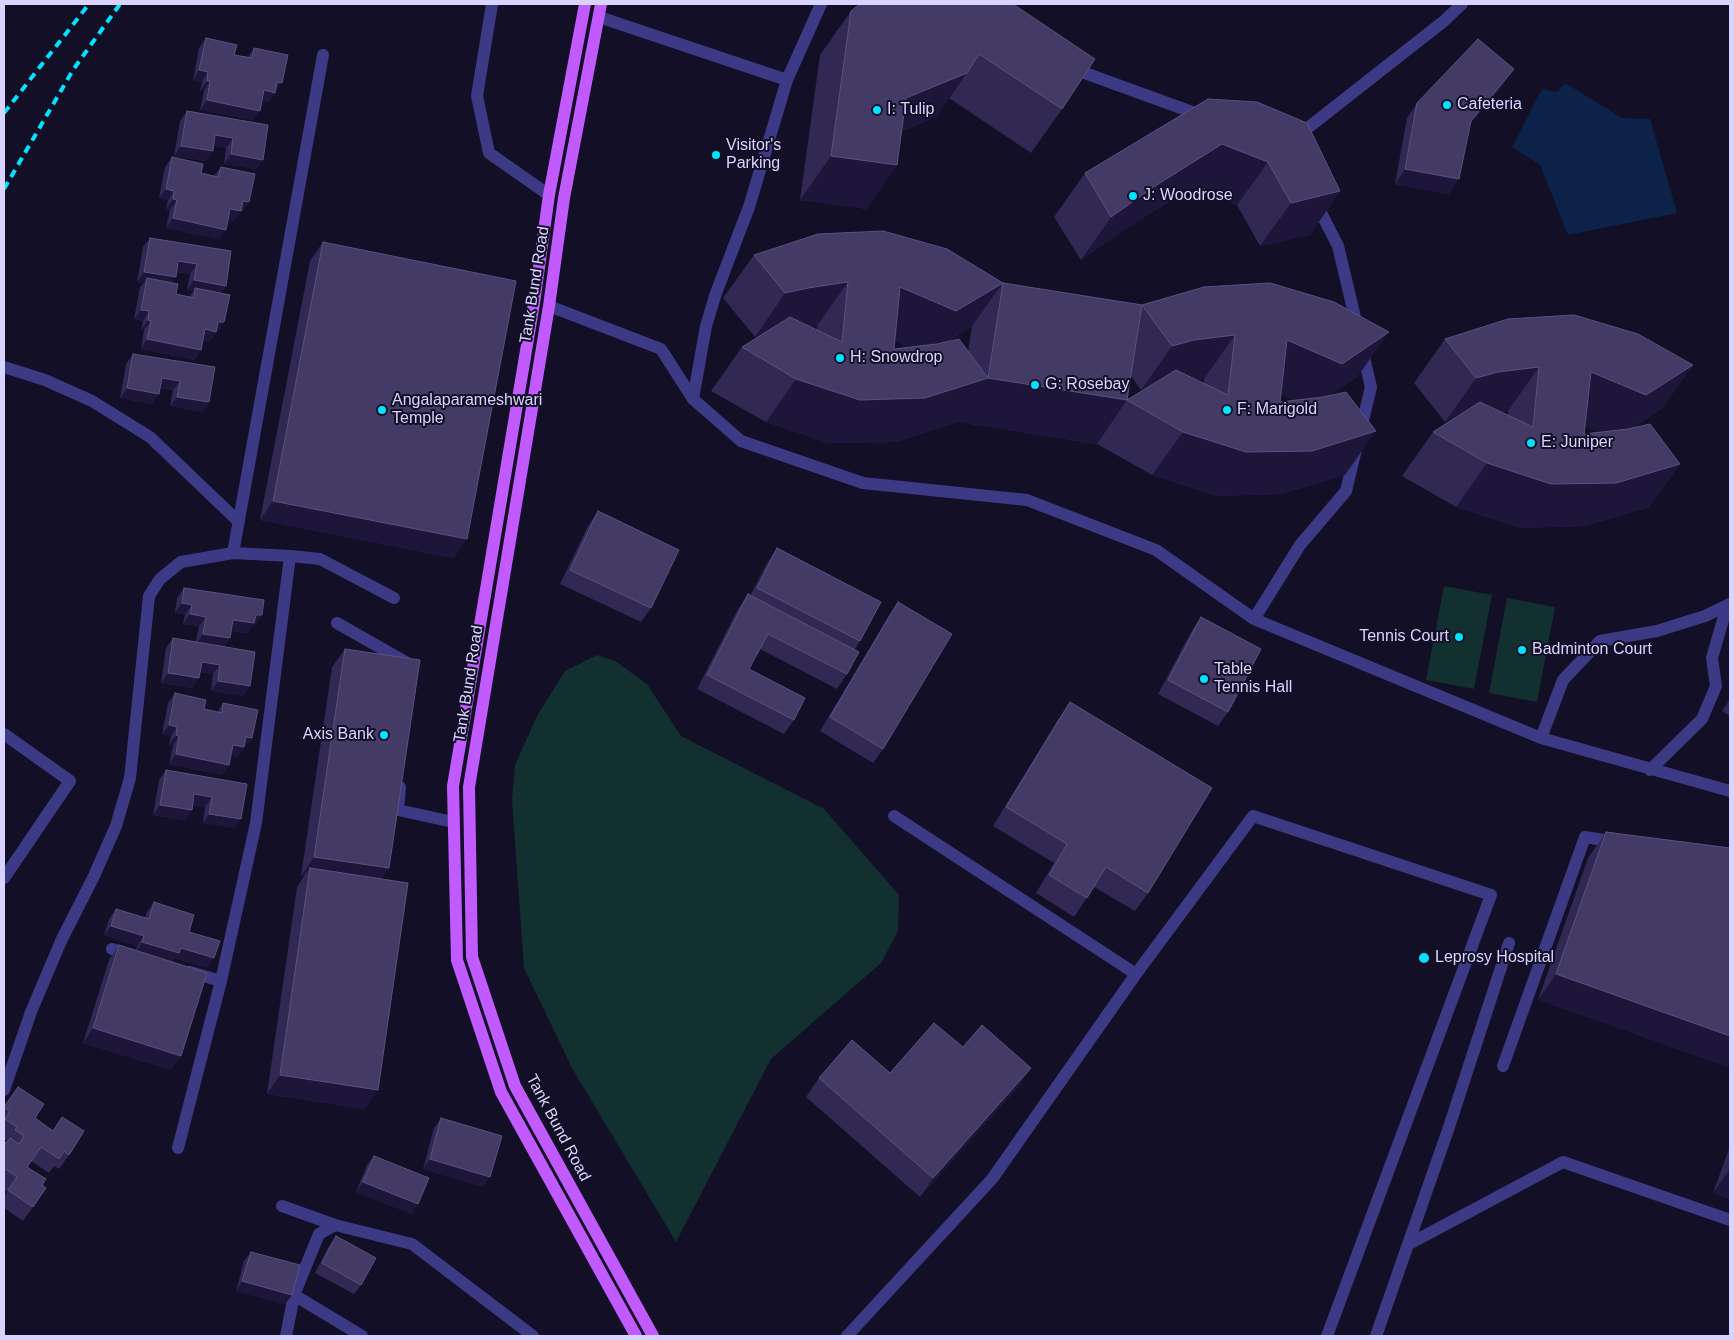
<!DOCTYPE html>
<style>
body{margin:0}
#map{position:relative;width:1734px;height:1340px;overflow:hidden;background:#130f26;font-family:Arial,sans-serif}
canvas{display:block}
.frame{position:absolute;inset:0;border:5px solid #d9d4ff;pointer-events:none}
</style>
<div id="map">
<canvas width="1734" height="1340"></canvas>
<div class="frame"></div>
</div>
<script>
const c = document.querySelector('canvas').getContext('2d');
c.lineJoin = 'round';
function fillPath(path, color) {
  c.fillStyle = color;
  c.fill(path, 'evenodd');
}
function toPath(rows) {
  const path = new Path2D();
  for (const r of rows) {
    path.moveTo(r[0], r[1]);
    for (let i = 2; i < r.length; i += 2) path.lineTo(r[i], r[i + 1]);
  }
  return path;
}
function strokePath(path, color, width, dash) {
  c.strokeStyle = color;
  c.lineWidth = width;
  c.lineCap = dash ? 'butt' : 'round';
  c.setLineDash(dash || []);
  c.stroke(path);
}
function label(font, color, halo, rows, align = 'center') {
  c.font = font + ' Arial,sans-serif';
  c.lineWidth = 4;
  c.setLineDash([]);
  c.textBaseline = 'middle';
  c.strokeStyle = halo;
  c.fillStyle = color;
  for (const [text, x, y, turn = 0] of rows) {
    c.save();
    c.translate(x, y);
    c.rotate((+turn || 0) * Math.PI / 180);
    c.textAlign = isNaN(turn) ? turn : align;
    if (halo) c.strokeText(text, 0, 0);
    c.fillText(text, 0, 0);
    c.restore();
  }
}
fillPath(toPath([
 [1444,586,1492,595,1474,689,1426,680],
 [1507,598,1555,607,1537,702,1489,693],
 [597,655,615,661,647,684,681,736,824,809,899,895,898,931,881,963,771,1059,676,1242,572,1068,524,968,512,800,515,765,537,716,565,671]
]), '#12302f');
fillPath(toPath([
 [1565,83,1622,118,1650,119,1677,213,1568,235,1540,165,1512,147,1542,89,1557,92]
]), '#0c2248');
strokePath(toPath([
 [492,4,477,96,489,153,549,195],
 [599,17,787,80],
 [1071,68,1203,116],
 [1295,138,1444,21,1462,4],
 [1316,203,1338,246,1358,330],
 [549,306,661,349,693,399,741,441,863,483,1027,500,1156,550,1254,619,1541,738,1730,791],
 [4,367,45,380,92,401,150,437,239,522],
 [693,399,706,326,716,293,749,207,787,80,821,4],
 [233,553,323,55],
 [1254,619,1300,545,1346,491,1371,387,1362,349],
 [337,623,409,664],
 [4,734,70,781,4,878],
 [1541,738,1563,680,1600,641,1657,631,1705,616,1730,604],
 [1650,770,1702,719,1716,686,1712,658,1727,606],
 [400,787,398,810,453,822],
 [894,816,1136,974],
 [112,949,133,955],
 [190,972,221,981],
 [1503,1066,1585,837,1616,842],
 [4,1090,31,1012,61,941,94,876,116,826,130,778,149,596,160,579,181,562,233,553,290,556,320,559,394,598],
 [178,1148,221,981,256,823,290,556],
 [282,1206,335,1225],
 [1409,1244,1563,1162,1730,1220],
 [294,1295,362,1336],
 [286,1336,294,1295,319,1234,335,1225,412,1244,533,1336],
 [847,1336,992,1179,1136,974,1253,816,1491,895,1327,1336],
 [1376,1336,1449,1127,1509,943]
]), '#3d3a85', 12);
strokePath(toPath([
 [585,4,549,195,534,303,453,786,457,960,501,1092,636,1336],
 [601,4,564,198,549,306,469,787,472,957,515,1086,653,1336]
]), '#c25bff', 12);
strokePath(toPath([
 [4,113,89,4],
 [4,189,73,70,120,4]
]), '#00e5ff', 4, [8, 6]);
fillPath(toPath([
 [1013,4,1062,109,1031,153,949,98,936,117,902,131,867,209,800,200,820,55,851,11],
 [206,38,234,55,248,57,254,48,276,93,275,93,268,102,262,101,253,120,200,110,204,91,200,91,202,82,193,80,199,48],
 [1504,84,1470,124,1449,194,1395,184,1407,118,1417,103],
 [1208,99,1340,191,1310,235,1260,246,1237,205,1191,188,1124,230,1081,260,1054,217,1085,173],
 [187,111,268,125,263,160,256,169,224,164,226,148,213,146,206,161,174,156,180,121],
 [172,157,201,173,214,176,221,167,242,212,241,211,234,221,228,219,219,239,166,228,170,210,166,209,168,200,159,198,165,167],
 [150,238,231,251,226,286,221,293,224,322,209,342,203,340,201,350,194,360,141,349,144,330,141,330,143,321,134,319,140,287,144,283,137,282,143,247],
 [176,272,190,274,187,290,193,291,189,297,176,294,172,283],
 [323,242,454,558,260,520,310,261],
 [754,255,1003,283,1142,305,1358,376,1328,396,1345,475,1281,494,1216,496,1152,475,1097,444,1127,400,1146,389,1141,390,1131,376,1127,400,1097,444,958,422,895,442,829,443,766,422,711,391,742,347,761,335,755,337,723,298],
 [817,326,817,330,810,327],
 [972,326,968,352,945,343],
 [894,341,909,347,894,349],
 [1204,379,1204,383,1197,380],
 [1281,394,1295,400,1280,402],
 [1445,339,1693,365,1662,408,1633,428,1680,464,1649,507,1585,526,1520,528,1456,507,1402,476,1433,432,1452,420,1445,422,1414,383],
 [1508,411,1508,415,1500,412],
 [1585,426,1599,432,1584,434],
 [133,354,215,367,209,402,202,412,170,406,173,390,160,388,152,404,120,398,126,364],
 [598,511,651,608,641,622,560,584,588,526],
 [777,548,860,641,855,649,847,674,837,689,760,649,749,669,794,720,784,734,697,689,738,609,748,594,750,596,767,563],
 [184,588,262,615,255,625,253,625,247,633,231,631,230,638,224,646,243,696,211,691,213,674,200,672,192,688,161,683,166,648,173,638,196,642,199,626,183,624,185,614,175,613,177,598],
 [898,602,883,749,873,763,820,731,888,617],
 [1201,617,1228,712,1218,726,1158,694,1191,632],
 [345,649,381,879,365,1109,267,1094,297,887,304,876,301,876,332,667],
 [175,693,204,709,217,712,223,703,245,748,244,747,237,757,231,755,229,765,222,775,169,764,173,746,169,745,171,736,162,734,168,703],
 [1730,699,1730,716,1722,711],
 [1070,702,1148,893,1135,911,1094,887,1074,917,1036,893,1054,863,993,826,1057,721],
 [166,770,247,784,234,828,203,823,205,807,192,805,185,820,153,815,159,780],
 [1606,832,1730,848,1538,1000,1588,858],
 [154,902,189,932,207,968,175,958,173,962,171,1070,83,1043,109,960,119,945,136,950,137,946,104,935,109,919,116,909,145,918,147,912],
 [1031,1068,1018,1087,920,1197,806,1097,819,1078,890,1073],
 [18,1087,35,1118,69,1155,59,1169,54,1166,49,1173,31,1161,27,1167,42,1185,46,1188,23,1221,4,1208,4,1196,7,1192,4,1189,4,1141,6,1143,7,1141,4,1139,4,1108],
 [441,1118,483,1187,423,1169,434,1128],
 [1730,1146,1730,1199,1713,1193],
 [374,1156,412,1214,356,1192,367,1165],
 [336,1236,361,1285,354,1294,315,1273,329,1246],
 [251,1252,292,1295,285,1304,236,1291,244,1261]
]), '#312854');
fillPath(toPath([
 [1514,69,1504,84,1461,135,1471,121],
 [199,70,208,72,202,82,193,80],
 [967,73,936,117,876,142,906,98],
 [207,81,210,81,204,91,200,91],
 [277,82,282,83,268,102,257,100,264,90],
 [207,100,260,111,253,120,200,110],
 [215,135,233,138,226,148,208,145],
 [1222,144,1268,162,1237,205,1191,188,1124,230,1081,260,1111,217,1155,186],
 [181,146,213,151,206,161,174,156],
 [231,154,263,160,256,169,224,164],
 [831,156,897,165,867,209,800,200],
 [1405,169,1459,179,1449,194,1395,184],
 [166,189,174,191,168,200,159,198],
 [1340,191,1310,235,1260,246,1291,203],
 [173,199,177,200,170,210,166,209],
 [243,201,249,202,242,212,241,211,234,221,223,219,230,209],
 [173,218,226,230,219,239,166,228],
 [178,261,197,264,190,274,171,271],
 [144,272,176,277,169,287,147,278,144,283,137,282],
 [194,280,226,286,219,295,195,288,193,291,187,290],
 [848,282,817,326,777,331,755,337,785,293,808,288],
 [1003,283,972,326,925,354,869,331,900,287],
 [141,310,149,311,143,321,134,319],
 [148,320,151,321,144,330,141,330],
 [218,322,224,322,209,342,198,339,205,329],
 [1389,332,1358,376,1312,407,1256,383,1287,340],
 [1235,335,1204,379,1164,384,1141,390,1172,346,1194,340],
 [147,339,201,350,194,360,141,349],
 [1693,365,1662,408,1616,439,1560,415,1591,372],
 [1539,367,1508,411,1468,416,1445,422,1476,378,1498,372],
 [162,378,180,381,173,390,155,387],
 [988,378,1127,400,1097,444,958,422,895,442,829,443,766,422,796,379],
 [127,388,159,394,152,404,120,398],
 [177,397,209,402,202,412,170,406],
 [1376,431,1345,475,1281,494,1216,496,1152,475,1183,432],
 [1487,463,1680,464,1649,507,1585,526,1520,528,1456,507],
 [273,501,467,539,454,558,260,520],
 [182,603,192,605,185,614,175,613],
 [190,614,206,617,199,626,183,624],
 [256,615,262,615,255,625,253,625,247,633,226,630,233,620],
 [203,634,230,638,223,648,196,644],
 [202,662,220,665,213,674,195,671],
 [168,673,199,678,192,688,161,683],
 [218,681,250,686,243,696,211,691],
 [169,725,177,727,171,736,162,734],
 [176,735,179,736,173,746,169,745],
 [246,737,252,738,245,748,244,747,237,757,227,755,233,745],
 [176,754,229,765,222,775,169,764],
 [194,794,212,797,205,807,187,804],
 [160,805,192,810,185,820,153,815],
 [209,814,241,819,234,828,203,823],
 [314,857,389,868,376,887,310,868,304,876,301,876],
 [111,926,144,936,137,946,104,935],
 [142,942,181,948,214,958,207,968,176,958,172,963,136,952],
 [1556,974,1730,1036,1730,1068,1538,1000],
 [93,1028,181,1056,171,1070,83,1043],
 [1031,1068,1018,1087,920,1197,933,1178],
 [280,1075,378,1090,365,1109,267,1094],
 [430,1159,490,1177,483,1187,423,1169],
 [1730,1169,1730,1199,1713,1193],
 [363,1182,418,1204,412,1214,356,1192],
 [242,1281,292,1295,285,1304,236,1291]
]), '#1d163a');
const building = toPath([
 [860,4,1013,4,1095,59,1062,109,979,54,967,73,906,98,897,165,831,156,851,11,860,4],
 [206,38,237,45,234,55,252,58,254,48,288,55,282,83,277,82,275,93,264,90,260,111,207,100,210,81,207,81,208,72,199,70,206,38],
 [1478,39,1514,69,1471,121,1459,179,1405,169,1417,103,1478,39],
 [1208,99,1257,102,1307,123,1340,191,1291,203,1268,162,1222,144,1155,186,1111,217,1085,173,1208,99],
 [187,111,268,125,263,160,231,154,233,138,215,135,213,151,181,146,187,111],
 [172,157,203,164,201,173,218,177,221,167,255,174,249,202,243,201,241,211,230,209,226,230,173,218,177,200,173,199,174,191,166,189,172,157],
 [883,231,947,249,1003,283,1142,305,1127,400,988,378,925,398,860,400,796,379,742,347,790,317,842,342,848,282,808,288,785,293,754,255,818,234,883,231],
 [1003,283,988,378,959,339,937,344,894,349,900,287,956,311,1003,283],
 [150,238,231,251,226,286,194,280,197,264,178,261,176,277,144,272,150,238],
 [323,242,516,281,467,539,273,501,323,242],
 [147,278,178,284,176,294,194,298,195,288,230,295,224,322,218,322,216,332,205,329,201,350,147,339,151,321,148,320,149,311,141,310,147,278],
 [1270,283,1334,302,1389,332,1342,364,1287,340,1280,402,1323,397,1346,392,1376,431,1312,451,1246,452,1183,432,1127,400,1176,370,1228,395,1235,335,1194,340,1172,346,1142,305,1204,287,1270,283],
 [1574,315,1638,334,1693,365,1646,395,1591,372,1584,434,1628,429,1650,424,1680,464,1616,483,1551,484,1487,463,1433,432,1480,402,1533,427,1539,367,1498,372,1476,378,1445,339,1508,319,1574,315],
 [133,354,215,367,209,402,177,397,180,381,162,378,159,394,127,388,133,354],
 [598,511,679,550,651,608,570,570,598,511],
 [777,548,881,602,860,641,757,588,777,548],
 [184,588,264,600,262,615,256,615,254,623,233,620,230,638,203,634,206,617,190,614,192,605,182,603,184,588],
 [748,594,859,652,847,674,768,634,749,669,805,698,794,720,707,675,748,594],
 [898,602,952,634,883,749,830,717,898,602],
 [1201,617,1261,649,1228,712,1168,680,1201,617],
 [173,638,255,652,250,686,218,681,220,665,202,662,199,678,168,673,173,638],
 [345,649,420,660,389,868,314,857,345,649],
 [175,693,206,700,204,709,222,713,223,703,258,710,252,738,246,737,244,747,233,745,229,765,176,754,179,736,176,735,177,727,169,725,175,693],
 [1070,702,1212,788,1148,893,1106,867,1087,898,1049,875,1067,844,1006,807,1070,702],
 [166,770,247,784,241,819,209,814,212,797,194,794,192,810,160,805,166,770],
 [1606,832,1730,848,1730,1036,1556,974,1606,832],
 [310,868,408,883,378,1090,280,1075,310,868],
 [154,902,194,915,189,932,220,941,214,958,181,948,179,953,142,942,144,936,111,926,116,909,149,919,154,902],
 [119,945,207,973,181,1056,93,1028,119,945],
 [934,1023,963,1047,982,1025,1031,1068,933,1178,819,1078,852,1040,890,1073,934,1023],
 [18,1087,44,1104,35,1118,53,1131,62,1117,84,1131,69,1155,64,1151,59,1159,41,1147,27,1167,46,1179,42,1185,46,1188,33,1207,8,1190,17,1177,4,1168,4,1141,6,1143,10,1138,19,1144,24,1136,15,1130,17,1127,5,1119,10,1111,4,1107,18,1087],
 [441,1118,502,1136,490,1177,430,1159,441,1118],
 [374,1156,429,1178,418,1204,363,1182,374,1156],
 [336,1236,376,1258,361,1285,322,1263,336,1236],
 [251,1252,300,1265,292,1295,242,1281,251,1252]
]);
fillPath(building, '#433a66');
strokePath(building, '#5a527e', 1);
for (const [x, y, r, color] of [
 [1447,105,5,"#00e5ff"],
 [877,110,5,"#00e5ff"],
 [716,155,5,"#00e5ff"],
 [1133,196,5,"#00e5ff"],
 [840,358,5,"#00e5ff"],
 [1035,385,5,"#00e5ff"],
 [382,410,5,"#00e5ff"],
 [1227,410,5,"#00e5ff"],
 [1531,443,5,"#00e5ff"],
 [1459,637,5,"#00e5ff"],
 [1522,650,5,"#00e5ff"],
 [1204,679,5,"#00e5ff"],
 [384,735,5,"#00e5ff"],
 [1424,958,6,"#00e5ff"]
]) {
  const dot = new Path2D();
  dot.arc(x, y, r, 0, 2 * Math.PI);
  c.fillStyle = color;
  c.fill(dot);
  strokePath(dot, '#130f26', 2);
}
label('16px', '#d9d4ff', '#130f26', [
 ["Cafeteria",1457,105],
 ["I: Tulip",887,110],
 ["Visitor's",726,146],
 ["Parking",726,164],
 ["J: Woodrose",1143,196],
 ["H: Snowdrop",850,358],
 ["G: Rosebay",1045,385],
 ["Angalaparameshwari",392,401],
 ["Temple",392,419],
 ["F: Marigold",1237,410],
 ["E: Juniper",1541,443],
 ["Tennis Court",1449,637,"right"],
 ["Badminton Court",1532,650],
 ["Table",1214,670],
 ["Tennis Hall",1214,688],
 ["Axis Bank",374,735,"right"],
 ["Leprosy Hospital",1435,958]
], 'left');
label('16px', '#d9d4ff', '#130f26', [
 ["Tank Bund Road",535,285,-81],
 ["Tank Bund Road",469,684,-81],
 ["Tank Bund Road",558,1128,62]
]);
</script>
